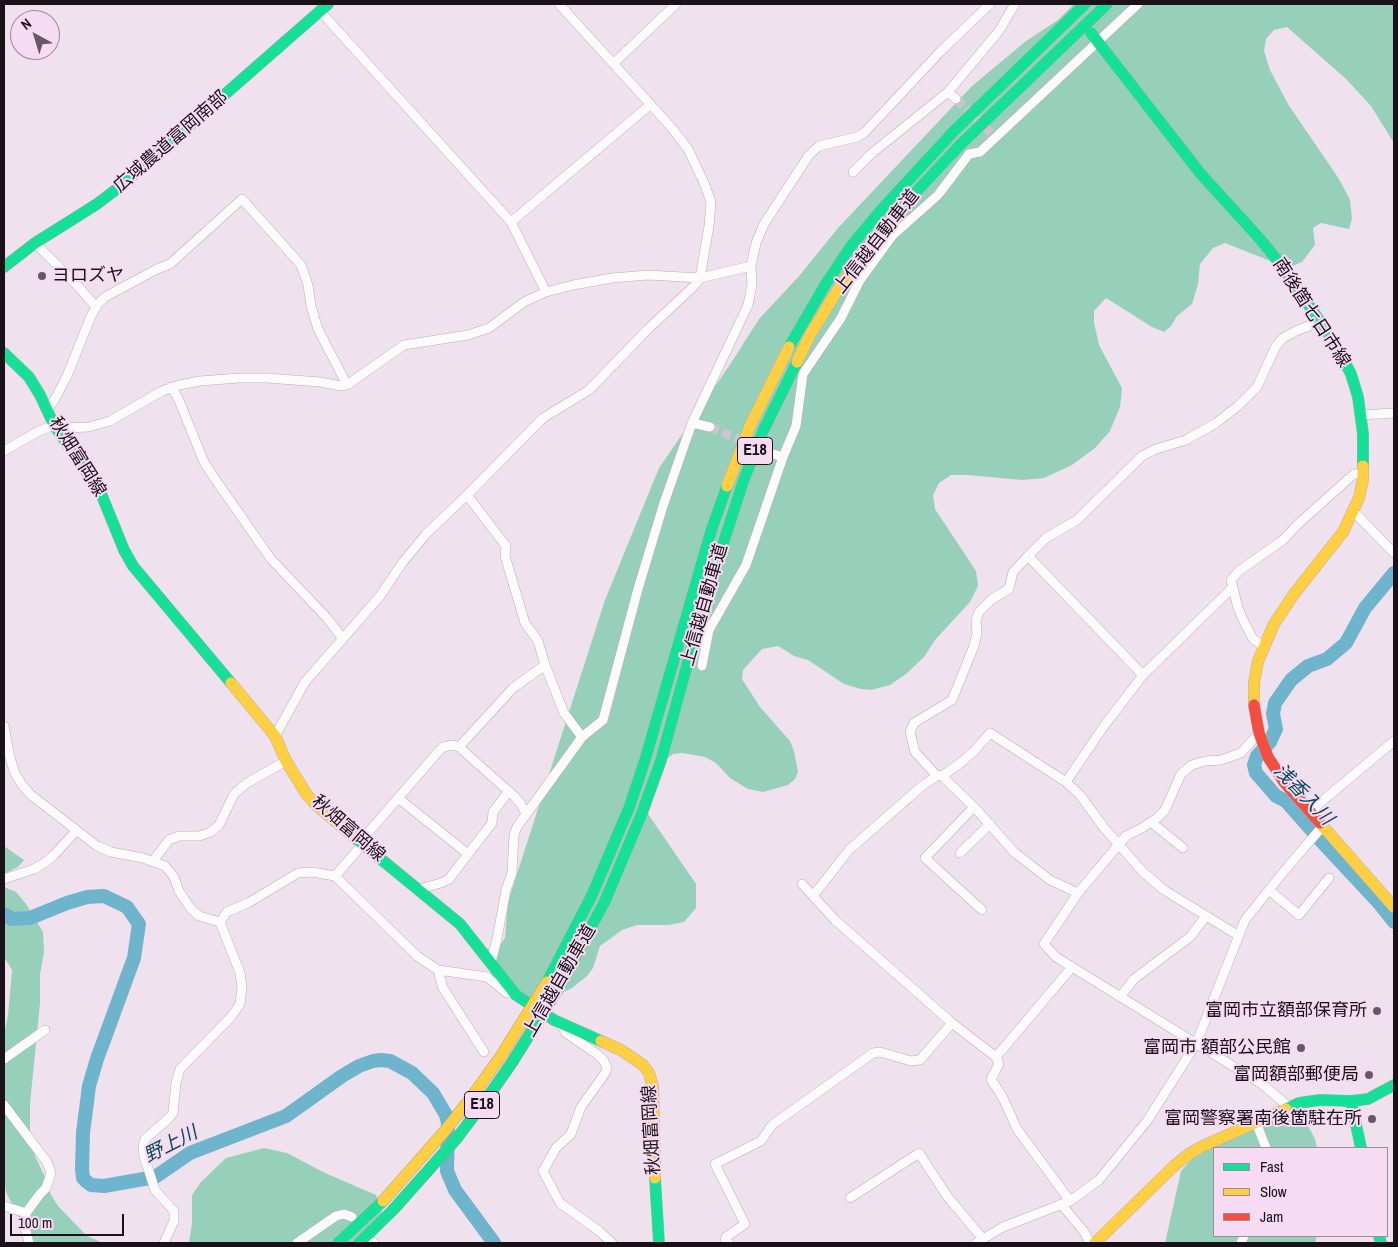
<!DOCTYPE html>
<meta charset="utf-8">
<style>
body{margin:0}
#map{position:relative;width:1398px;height:1247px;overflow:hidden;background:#f0e1ee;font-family:"Archivo Narrow",sans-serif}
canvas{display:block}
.frame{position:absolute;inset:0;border:5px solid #1a1119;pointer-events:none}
.legend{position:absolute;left:1213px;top:1147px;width:175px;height:90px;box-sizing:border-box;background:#f6dbf3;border:1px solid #9e8a9c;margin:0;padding:6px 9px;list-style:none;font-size:15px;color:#1a1119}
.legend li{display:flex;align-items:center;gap:10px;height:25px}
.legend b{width:25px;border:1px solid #9e8a9c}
.north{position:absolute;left:10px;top:10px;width:50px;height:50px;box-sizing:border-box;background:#f6dbf3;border:1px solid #9e8a9c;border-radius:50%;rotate:321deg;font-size:14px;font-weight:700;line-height:20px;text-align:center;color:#1a1119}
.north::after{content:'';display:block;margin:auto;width:18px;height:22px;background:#655a64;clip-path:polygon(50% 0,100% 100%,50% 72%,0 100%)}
.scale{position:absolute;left:10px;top:1214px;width:114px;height:22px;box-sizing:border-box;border:2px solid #1a1119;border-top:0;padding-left:6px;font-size:15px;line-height:18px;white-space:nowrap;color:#1a1119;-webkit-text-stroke:4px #f6dbf3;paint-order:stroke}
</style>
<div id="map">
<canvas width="1398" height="1247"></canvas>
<div class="frame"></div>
<ul class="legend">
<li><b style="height:6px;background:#16e098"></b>Fast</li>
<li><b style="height:6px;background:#ffcf43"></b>Slow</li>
<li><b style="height:6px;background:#f24e42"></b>Jam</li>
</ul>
<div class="north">N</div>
<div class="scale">100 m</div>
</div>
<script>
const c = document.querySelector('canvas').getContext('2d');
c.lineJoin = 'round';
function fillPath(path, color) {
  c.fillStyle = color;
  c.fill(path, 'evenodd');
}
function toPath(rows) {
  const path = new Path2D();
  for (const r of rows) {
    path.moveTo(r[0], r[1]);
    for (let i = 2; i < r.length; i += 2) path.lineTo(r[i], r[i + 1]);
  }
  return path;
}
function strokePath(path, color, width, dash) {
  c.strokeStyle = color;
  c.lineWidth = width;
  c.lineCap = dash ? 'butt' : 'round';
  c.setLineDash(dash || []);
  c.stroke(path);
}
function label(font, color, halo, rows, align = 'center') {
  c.font = font + ' "Archivo Narrow","Noto Sans JP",sans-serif';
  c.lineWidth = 4;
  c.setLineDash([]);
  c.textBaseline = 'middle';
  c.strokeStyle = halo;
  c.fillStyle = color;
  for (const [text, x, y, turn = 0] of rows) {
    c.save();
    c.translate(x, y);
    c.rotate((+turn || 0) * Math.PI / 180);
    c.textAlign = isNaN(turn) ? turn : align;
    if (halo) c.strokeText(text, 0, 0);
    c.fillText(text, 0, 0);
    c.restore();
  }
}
fillPath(toPath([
 [1074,4,1394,4,1394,143,1371,106,1346,79,1287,27,1274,30,1266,39,1264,51,1270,70,1288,104,1339,179,1350,200,1352,219,1349,229,1321,223,1313,228,1315,245,1302,262,1288,268,1225,243,1213,248,1200,264,1198,284,1192,304,1177,316,1171,326,1164,332,1152,327,1106,298,1094,311,1094,323,1099,345,1122,388,1120,407,1110,431,1095,448,1072,465,1044,478,1022,480,967,475,951,475,939,483,933,495,935,509,976,571,978,586,970,602,935,640,924,657,906,674,890,685,871,690,861,689,844,684,808,660,794,656,778,646,762,649,743,670,742,679,760,707,790,741,794,751,798,772,795,779,788,785,763,792,748,789,730,778,716,763,705,757,682,753,673,754,661,763,644,808,696,884,696,908,684,922,669,925,637,925,622,930,600,946,593,968,587,976,572,988,558,995,524,998,504,986,494,953,505,938,508,902,605,600,659,468,731,363,759,319,800,275,838,228,972,86,1026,41,1058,20],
 [4,846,24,860,18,867,4,874],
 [4,887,16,892,26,904,43,932,44,952,40,974,40,1003,30,1104,30,1136,35,1156,45,1177,51,1195,58,1206,87,1236,103,1243,35,1243,24,1228,6,1192,4,1173,4,1035,8,1015,12,970,4,957],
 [1287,1118,1300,1118,1307,1124,1315,1139,1317,1148,1214,1148,1214,1236,1317,1236,1315,1243,1165,1243,1181,1171,1197,1153,1269,1123],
 [264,1148,287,1153,325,1173,376,1195,383,1215,370,1243,189,1243,192,1223,192,1195,201,1182,226,1158]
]), '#97d0ba');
strokePath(toPath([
 [1394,573,1365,608,1346,643,1327,659,1308,666,1291,680,1275,703,1273,714,1276,729,1273,735,1270,742,1257,756,1254,765,1256,773,1270,789,1276,796,1286,801,1324,844,1379,903,1394,922],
 [4,914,12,919,30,918,67,903,87,897,104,896,127,907,139,924,134,958,97,1059,89,1086,83,1133,82,1169,83,1178,87,1182,91,1185,104,1186,155,1177,190,1153,286,1116,342,1076,359,1066,373,1061,381,1060,390,1061,412,1073,433,1093,446,1115,448,1122,447,1171,455,1190,494,1243]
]), '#6db4cc', 14);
strokePath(toPath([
 [956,99,991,133],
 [710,427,773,454]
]), '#d0c2ce', 9, [9, 4.5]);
const street = toPath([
 [320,11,511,222,546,292],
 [614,63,676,4],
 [948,92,956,99],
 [853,172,871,154,948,92,999,31,1015,4],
 [511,222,650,105],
 [35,243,76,284,96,307],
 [171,387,178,398,204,462,215,479,271,559,327,618,343,639],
 [47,410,55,399,67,376,91,316,98,304,105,297,157,269,170,264,242,199,301,265,308,285,311,306,318,329,347,385],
 [1361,415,1394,413],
 [692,423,710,427],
 [4,451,37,432,54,425,65,428,89,427,110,421,162,391,179,385,200,381,239,378,267,378,320,382,341,386,347,385,404,345,468,335,489,328,524,302,546,292,573,285,612,278,648,275,700,278,751,266],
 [773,454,783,457],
 [467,495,506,546,505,556,525,623,538,641,545,665,564,713,582,737],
 [1353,511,1394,553],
 [1263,646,1253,639,1245,624,1238,608,1231,580,1239,571,1283,540,1298,524,1354,474,1363,473],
 [702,666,709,630,746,565,783,457,796,426,803,374,841,318,860,280,892,236,938,195,969,154,980,152,1138,4],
 [1143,675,1028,556,1046,538,1077,520,1142,456,1156,449,1186,440,1216,423,1238,406,1257,387,1276,346,1283,338,1296,331,1321,321],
 [4,726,10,758,15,773,22,785,31,795,97,846,111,852,143,858,165,866,174,877,179,891,191,909,199,916,220,922],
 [1259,733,1241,753,1221,760,1205,761,1192,765,1181,774,1165,810,1157,818,1142,828,1126,836,1078,893,1044,944,1056,957,1072,967,1262,1084,1289,1107],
 [275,736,305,682,380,596,403,562,426,534,467,495,543,418,589,390,648,329,694,286,700,278,709,226,711,202,705,185,688,149,671,127,559,4],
 [459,747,513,688,545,665],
 [937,776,915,752,910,732,914,723,952,700,974,646,977,633,976,621,979,612,992,599,1009,589,1013,572,1028,556],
 [942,776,976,809,1014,852,1050,880,1078,893],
 [1066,782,1104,726,1143,675,1232,588],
 [398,798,468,854],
 [974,807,925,858,982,910],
 [1309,812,1394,741],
 [1151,822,1183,848],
 [360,842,438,752,443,747,453,745,459,747,514,796,521,804,526,814],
 [960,853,990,824],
 [153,861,169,840,179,836,199,836,211,832,219,825,234,794,247,783,286,761],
 [335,876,363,844],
 [4,879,34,869,46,862,54,855,76,831],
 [802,884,835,920,952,1023,996,1057,999,1064,991,1079,1003,1098,1017,1129,1070,1201],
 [419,889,441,883,449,879,492,823,493,812,509,791],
 [1269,890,1299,915,1329,878],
 [813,896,849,850,922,786,938,775,942,776,959,764,974,751,990,733,1066,782,1080,795,1105,829,1143,872,1164,890,1239,936],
 [220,922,227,912,248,903,298,873,312,872,335,876,417,956,438,970,487,977,507,993,511,989],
 [491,962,497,939,506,890,512,873,514,835,517,827,582,737,603,720,638,589,663,506,692,423,748,305,752,285,751,266,756,243,764,224,809,155,819,146,857,137,864,133,940,52,990,4],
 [438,970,443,988,484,1052],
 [1120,997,1134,979,1190,937,1206,916],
 [561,1024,566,1033,597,1054,604,1061,607,1068,606,1072,581,1107,571,1134,556,1148,543,1171,560,1203,599,1231,612,1243],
 [996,1057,1072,967],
 [4,1059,45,1030],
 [4,1105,47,1162,51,1173,46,1188,40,1194,26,1213,25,1227,29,1243],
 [1256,1122,1266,1148],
 [850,1198,919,1153,947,1196,983,1239],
 [1061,1204,1085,1233,1090,1243],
 [4,1206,26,1213],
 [373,1242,374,1243],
 [164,1243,174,1221,174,1211,155,1190,144,1156,143,1146,145,1139,168,1119,173,1113,176,1083,180,1069,231,1017,240,1004,242,987,240,973,220,922],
 [297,1243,336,1216,344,1214,352,1217],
 [729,1243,725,1240,726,1237,745,1224,715,1164,761,1141,772,1125,873,1053,880,1052,911,1061,920,1060,952,1023],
 [976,1243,1003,1227,1070,1201,1099,1180,1147,1121,1196,1044,1245,920,1285,870,1322,827],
 [1241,1243,1244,1236]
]);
const fast = toPath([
 [1091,33,1200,173,1260,239,1282,266,1334,342,1351,374,1358,397,1363,434,1363,466],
 [899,210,960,145,1107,4],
 [4,267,35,243,97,204,118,188,328,4],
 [789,347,825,285,851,246,882,209,953,132,1085,4],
 [4,353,29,377,40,395,54,425,100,491,124,550,133,566,231,683],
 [354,837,460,924,516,995,554,1020,601,1041],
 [547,982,592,895,629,808,645,760,711,531,727,486],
 [558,989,605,901,642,813,661,760,705,600,743,482,763,431,797,362],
 [1351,1101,1361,1148],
 [1286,1109,1299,1103,1320,1100,1351,1101,1368,1099,1394,1085],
 [655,1178,659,1243],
 [1379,1236,1381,1243],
 [338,1243,383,1201],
 [359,1243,393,1210]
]);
const slow = toPath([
 [797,362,810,335,837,291,864,253,899,210],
 [727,486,750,426,789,347],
 [231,683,275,736,286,761,307,795,317,806,354,837],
 [1254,705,1254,683,1258,661,1274,624,1294,594,1343,532,1359,498,1363,479,1363,466],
 [1320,823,1394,907],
 [601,1041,621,1050,643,1065,649,1073,653,1087,655,1178],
 [1095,1243,1174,1166,1189,1154,1203,1146,1286,1109]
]);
const jam = toPath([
 [1254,705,1259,733,1268,757,1284,782,1320,823]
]);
strokePath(street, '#b8adb8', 10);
strokePath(fast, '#b8adb8', 12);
strokePath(slow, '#b8adb8', 12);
strokePath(jam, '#b8adb8', 12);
strokePath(street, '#fdfafc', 9);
strokePath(fast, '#16e098', 11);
strokePath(slow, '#ffcf43', 11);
strokePath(jam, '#f24e42', 11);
const fastBridge = toPath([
 [393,1210,457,1138,485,1101,511,1064,558,989]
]);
const slowBridge = toPath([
 [383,1201,444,1132,473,1095,501,1056,547,982]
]);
strokePath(fastBridge, '#a69a94', 12, []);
strokePath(slowBridge, '#a69a94', 12, []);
strokePath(fastBridge, '#16e098', 11);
strokePath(slowBridge, '#ffcf43', 11);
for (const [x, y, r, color] of [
 [42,276,5,"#655a64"],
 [1377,1011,5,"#655a64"],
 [1301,1048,5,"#655a64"],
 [1369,1075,5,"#655a64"],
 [1372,1119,5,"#655a64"]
]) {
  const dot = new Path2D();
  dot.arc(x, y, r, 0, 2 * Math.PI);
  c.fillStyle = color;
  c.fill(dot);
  strokePath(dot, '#f6dbf3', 2);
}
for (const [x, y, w] of [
 [755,451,35],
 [482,1105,35]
]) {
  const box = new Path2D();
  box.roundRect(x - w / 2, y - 13.5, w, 27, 4);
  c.fillStyle = '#f6dbf3';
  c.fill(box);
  strokePath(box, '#1a1119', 1);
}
label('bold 16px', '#1a1119', null, [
 ["E18",755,451],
 ["E18",482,1105]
]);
label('18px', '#1a1119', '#f6dbf3', [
 ["広域農道富岡南部",171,142,-41],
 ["上信越自動車道",877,242,-52],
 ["南後箇七日市線",1311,313,57],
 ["秋畑富岡線",77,457,58],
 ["上信越自動車道",705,605,-74],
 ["秋畑富岡線",348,829,41],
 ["上信越自動車道",560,981,-60],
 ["秋畑富岡線",652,1130,-93]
]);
label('18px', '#1a1119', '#f6dbf3', [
 ["ヨロズヤ",52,276,"left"],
 ["富岡市立額部保育所",1367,1011],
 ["富岡市 額部公民館",1291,1048],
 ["富岡額部郵便局",1359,1075],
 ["富岡警察署南後箇駐在所",1362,1119]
], 'right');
label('italic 19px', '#094857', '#f6dbf3', [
 ["浅香入川",1303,795,46],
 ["野上川",171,1145,-27]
]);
</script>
